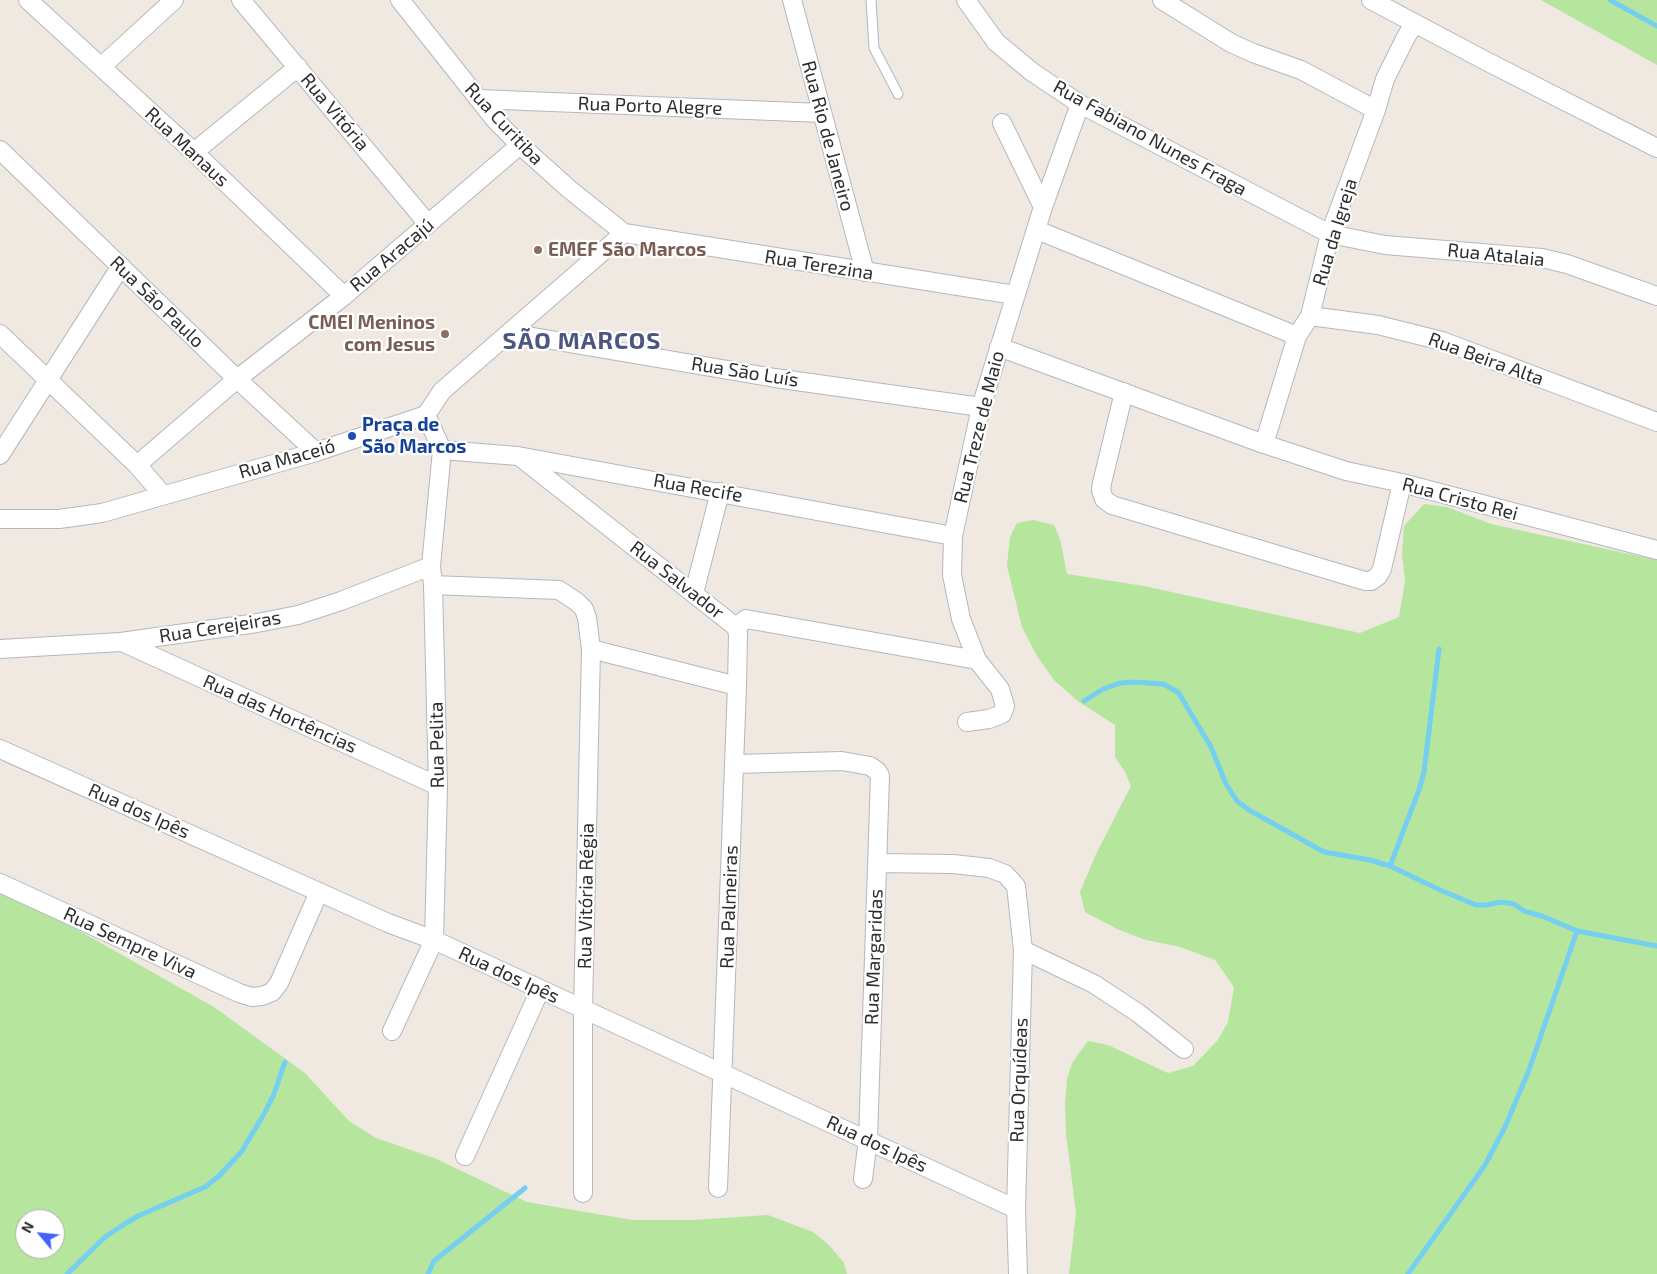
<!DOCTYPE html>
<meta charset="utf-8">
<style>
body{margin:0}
#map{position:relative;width:1657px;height:1274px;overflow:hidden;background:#efe9e1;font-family:"Exo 2",sans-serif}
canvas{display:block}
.north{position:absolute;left:15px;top:1209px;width:50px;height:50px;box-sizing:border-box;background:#fff;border:1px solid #ababab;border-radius:50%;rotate:298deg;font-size:14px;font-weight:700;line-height:20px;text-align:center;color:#2e2e2e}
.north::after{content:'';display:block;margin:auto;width:18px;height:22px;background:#4264fb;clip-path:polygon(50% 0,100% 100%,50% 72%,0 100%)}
</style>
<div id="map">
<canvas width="1657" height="1274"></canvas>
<div class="north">N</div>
</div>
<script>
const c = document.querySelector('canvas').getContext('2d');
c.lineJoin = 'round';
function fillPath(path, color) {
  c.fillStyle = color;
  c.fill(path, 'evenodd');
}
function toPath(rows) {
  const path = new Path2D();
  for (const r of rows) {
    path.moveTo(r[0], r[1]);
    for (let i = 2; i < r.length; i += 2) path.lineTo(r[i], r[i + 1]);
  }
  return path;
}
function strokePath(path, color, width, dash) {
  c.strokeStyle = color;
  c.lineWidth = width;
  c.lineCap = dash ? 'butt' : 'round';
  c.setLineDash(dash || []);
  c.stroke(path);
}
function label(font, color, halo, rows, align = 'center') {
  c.font = font + ' "Exo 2",sans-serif';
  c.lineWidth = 4.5;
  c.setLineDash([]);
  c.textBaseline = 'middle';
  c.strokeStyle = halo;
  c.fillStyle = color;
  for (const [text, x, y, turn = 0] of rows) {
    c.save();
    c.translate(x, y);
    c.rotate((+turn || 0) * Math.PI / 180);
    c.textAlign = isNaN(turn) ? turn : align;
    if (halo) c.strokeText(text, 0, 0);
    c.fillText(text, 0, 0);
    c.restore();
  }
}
fillPath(toPath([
 [1541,0,1657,0,1657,65],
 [1424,504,1447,507,1491,524,1657,560,1657,1274,1069,1274,1076,1213,1066,1134,1065,1103,1067,1079,1072,1063,1088,1041,1108,1045,1168,1073,1193,1066,1218,1040,1228,1022,1234,987,1215,960,1180,947,1146,940,1117,929,1085,912,1080,892,1096,854,1131,786,1125,772,1115,757,1115,725,1079,702,1054,680,1037,656,1022,627,1007,566,1010,537,1017,523,1033,520,1054,525,1060,539,1067,574,1144,586,1360,633,1399,617,1405,581,1402,554,1404,526],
 [0,893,69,925,214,1007,305,1073,349,1121,376,1138,434,1158,527,1202,632,1220,693,1220,768,1215,813,1232,829,1245,844,1263,847,1274,0,1274],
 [25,1219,55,1219,55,1249,25,1249]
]), '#b6e59e');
strokePath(toPath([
 [1610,0,1657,26],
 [1084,701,1103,689,1120,683,1134,682,1163,684,1178,692,1211,747,1226,784,1237,801,1249,810,1324,852,1370,860,1390,866,1440,890,1476,905,1486,905,1501,902,1514,904,1524,911,1542,916,1577,931,1657,946],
 [1390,866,1419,790,1424,772,1439,649],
 [67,1274,105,1237,120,1227,138,1216,205,1187,219,1176,242,1151,264,1114,274,1094,285,1062],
 [428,1274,434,1261,525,1188],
 [1408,1274,1485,1165,1505,1127,1529,1070,1577,931]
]), '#75cff0', 5);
const lane = toPath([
 [871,0,874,48,898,94]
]);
const street = toPath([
 [28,0,194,152,344,296],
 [241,0,428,224],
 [400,0,496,121,520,145,569,189,624,233],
 [792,0,865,272],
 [966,0,996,42,1032,72,1080,104,1330,234,1385,245,1542,258,1567,264,1657,296],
 [1162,0,1231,43,1253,53,1301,70,1376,110],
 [1371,0,1486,61,1657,148],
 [101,67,174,0],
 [478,99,822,113],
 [1002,123,1043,207],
 [0,150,237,379,316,452],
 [194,152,298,67],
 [1037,230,1297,336],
 [624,233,1015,295],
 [1310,316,1378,325,1442,341,1657,422],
 [510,333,775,378,981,407],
 [0,334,137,465,163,495],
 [999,347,1264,444,1346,471,1402,483,1657,550],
 [1124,392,1102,483,1101,490,1104,499,1112,505,1365,581,1371,581,1378,576,1382,569,1402,483],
 [426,415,442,450],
 [1264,444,1297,336,1310,316,1330,234,1376,110,1385,79,1405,39,1414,23],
 [442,450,518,456,953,536],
 [0,455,121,266],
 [520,457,736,627],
 [137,465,237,379,344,296,520,145],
 [0,519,59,519,102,513,316,452,426,415,442,391,624,233],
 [433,585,559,590,577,602,584,609,587,618,591,649,583,1010,583,1193],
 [694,593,720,492],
 [736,627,746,619,977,660],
 [122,642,438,786],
 [0,649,121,642,257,623,298,615,341,601,431,566],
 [591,649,737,686],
 [967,722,989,719,1002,714,1005,706,1000,689,977,660,961,619,952,575,953,536,981,407,1043,207,1080,104],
 [0,749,388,923,434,940,1016,1209],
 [735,764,842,761,870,766,877,771,880,776,868,1139,863,1179],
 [878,863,953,864,989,868,1005,874,1016,886,1023,950,1016,1209,1018,1274],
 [0,883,239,993,252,997,262,996,272,992,279,983,319,892],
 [1023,950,1094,984,1138,1013,1184,1049],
 [392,1031,434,940,438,786,433,585,431,566,442,450],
 [465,1156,540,990],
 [718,1188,737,686,738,634,736,627]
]);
strokePath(lane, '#b4b7c1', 11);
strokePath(street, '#b4b7c1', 20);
strokePath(lane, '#fff', 9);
strokePath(street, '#fff', 18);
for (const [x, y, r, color] of [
 [538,250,5,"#8d6e63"],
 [445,334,5,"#8d6e63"],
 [352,436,5,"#1a4fb4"]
]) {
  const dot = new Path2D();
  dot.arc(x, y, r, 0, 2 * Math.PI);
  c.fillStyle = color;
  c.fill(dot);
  strokePath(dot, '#fff', 2);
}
label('19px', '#2e2e2e', '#fff', [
 ["Rua Porto Alegre",650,106,2],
 ["Rua Vitória",335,112,50],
 ["Rua Curitiba",504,124,47],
 ["Rua Rio de Janeiro",828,136,75],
 ["Rua Fabiano Nunes Fraga",1150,138,29],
 ["Rua Manaus",187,147,43],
 ["Rua da Igreja",1335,232,-73],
 ["Rua Aracajú",392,255,-40],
 ["Rua Atalaia",1496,255,6],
 ["Rua Terezina",819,265,9],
 ["Rua São Paulo",157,302,44],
 ["Rua Beira Alta",1486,359,20],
 ["Rua São Luís",745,372,9],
 ["Rua Treze de Maio",979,427,-76],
 ["Rua Maceió",287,459,-16],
 ["Rua Recife",698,488,10],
 ["Rua Cristo Rei",1460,499,15],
 ["Rua Salvador",677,580,38],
 ["Rua Cerejeiras",220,627,-9],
 ["Rua das Hortências",280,714,24],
 ["Rua Pelita",437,745,-91],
 ["Rua dos Ipês",139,811,24],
 ["Rua Vitória Régia",586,896,-89],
 ["Rua Palmeiras",729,907,-88],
 ["Rua Sempre Viva",130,943,25],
 ["Rua Margaridas",874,957,-88],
 ["Rua dos Ipês",509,975,25],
 ["Rua Orquídeas",1019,1080,-88],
 ["Rua dos Ipês",877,1144,25]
]);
label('bold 19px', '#785e54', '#fff', [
 ["EMEF São Marcos",548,250],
 ["CMEI Meninos",435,323,"right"],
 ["com Jesus",435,345,"right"]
], 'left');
label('bold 19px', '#164399', '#fff', [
 ["Praça de",362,425],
 ["São Marcos",362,447]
], 'left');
c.letterSpacing = '1px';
label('bold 24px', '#4d5680', '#fff', [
 ["SÃO MARCOS",582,341]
]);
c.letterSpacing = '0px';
</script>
